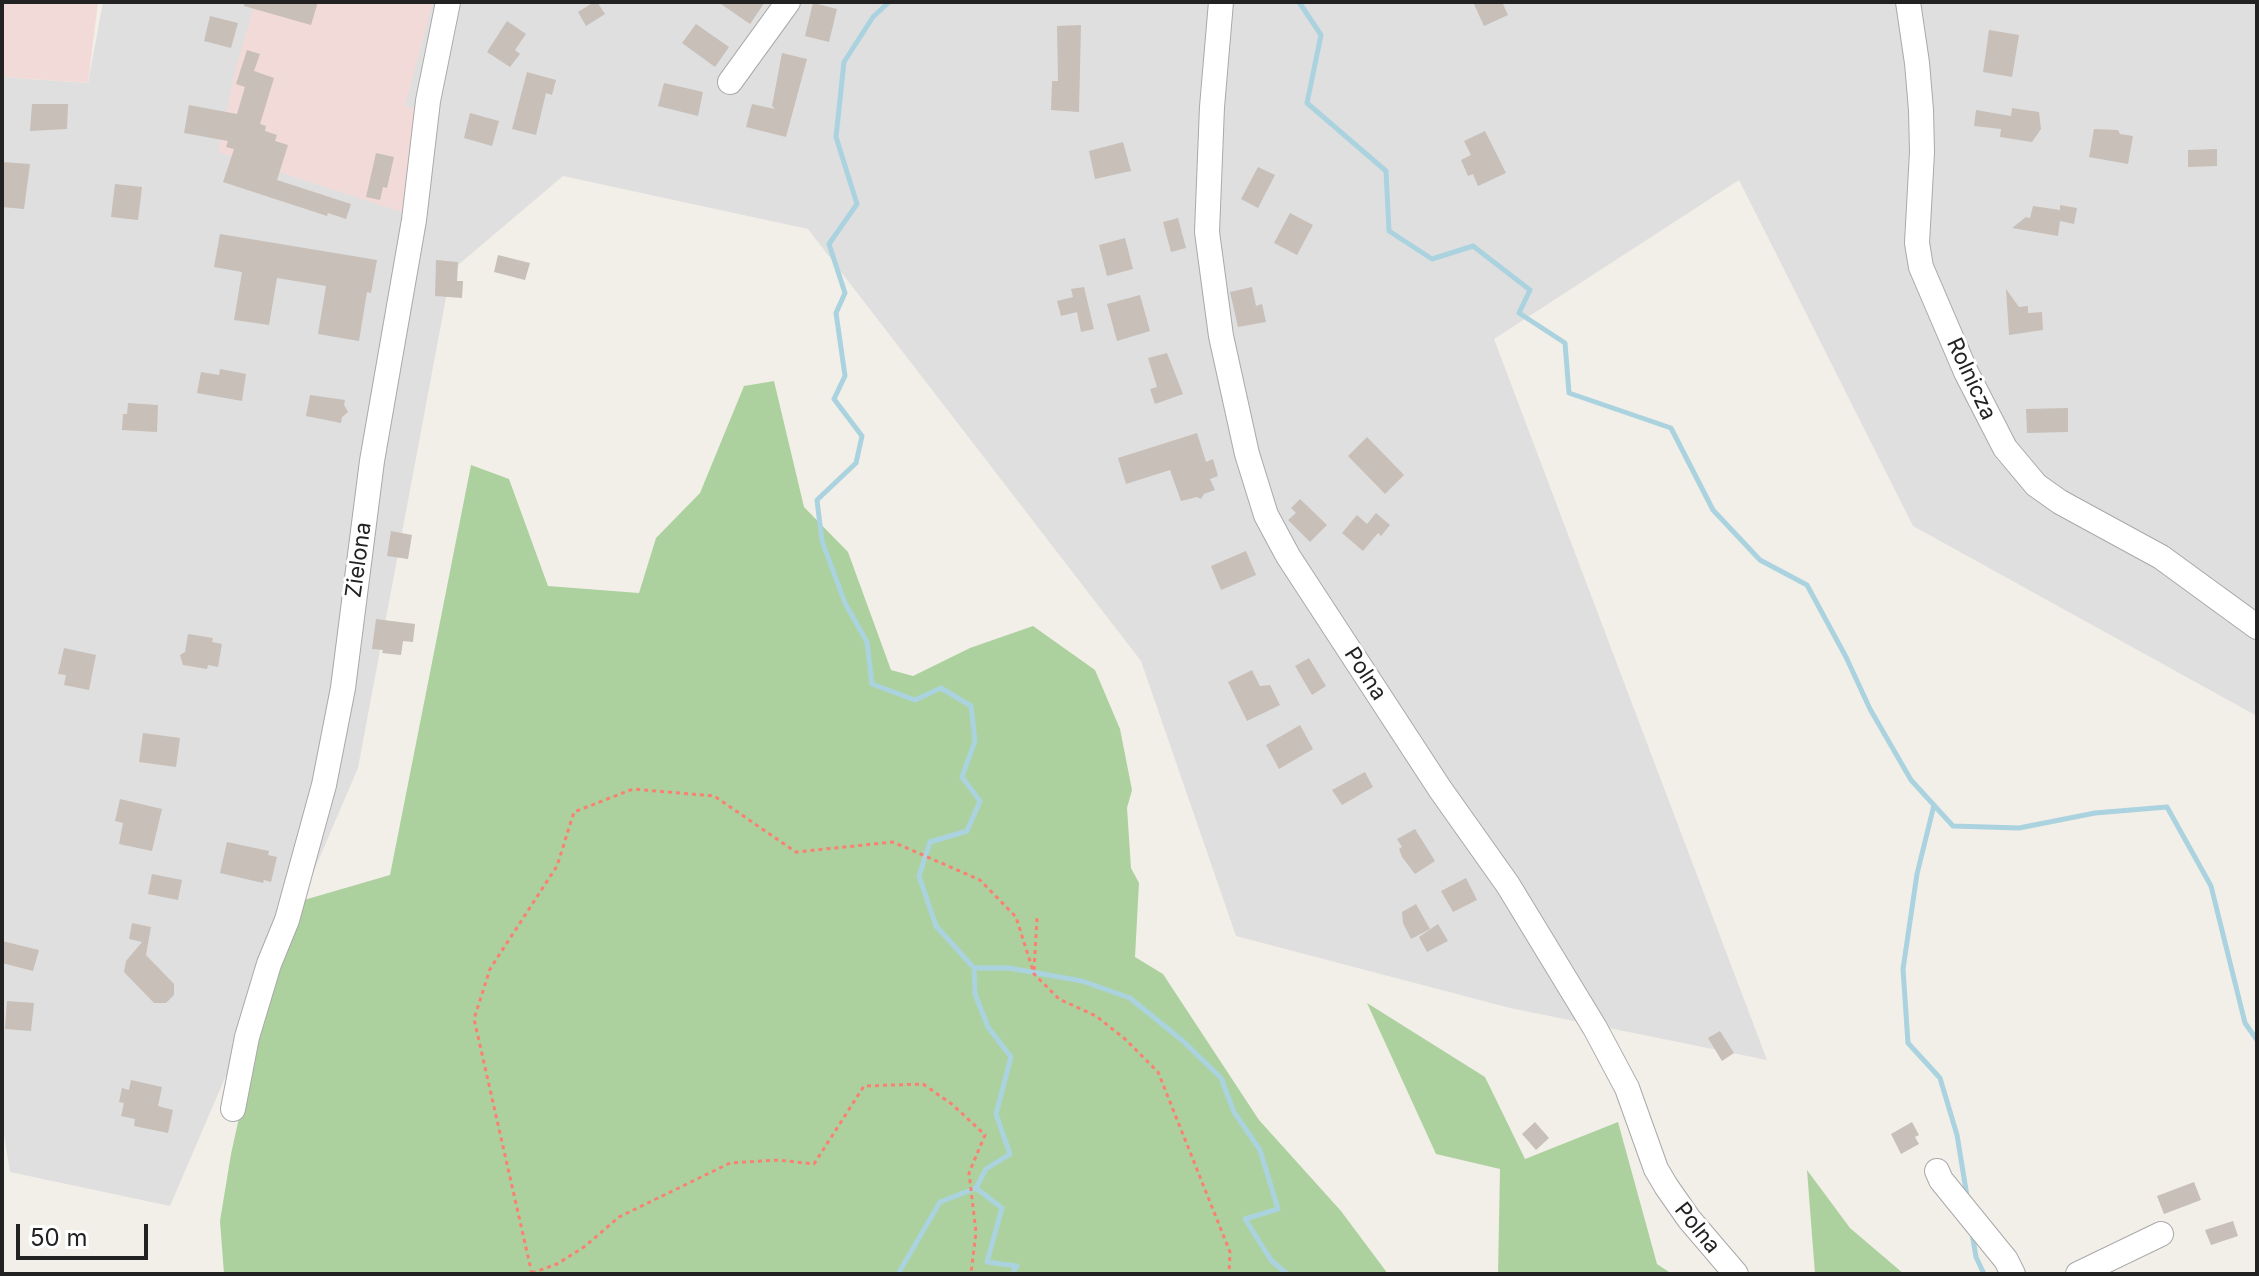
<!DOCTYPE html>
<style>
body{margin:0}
#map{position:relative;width:2259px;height:1276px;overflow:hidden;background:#f2efe9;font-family:Inter,sans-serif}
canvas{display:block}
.frame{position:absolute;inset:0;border:4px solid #222;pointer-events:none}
.scale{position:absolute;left:16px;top:1224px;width:132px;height:36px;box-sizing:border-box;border:4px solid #222;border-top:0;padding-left:10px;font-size:24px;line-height:28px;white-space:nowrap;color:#222;-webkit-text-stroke:6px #fff;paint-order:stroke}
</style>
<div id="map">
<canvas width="2259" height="1276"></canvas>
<div class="frame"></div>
<div class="scale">50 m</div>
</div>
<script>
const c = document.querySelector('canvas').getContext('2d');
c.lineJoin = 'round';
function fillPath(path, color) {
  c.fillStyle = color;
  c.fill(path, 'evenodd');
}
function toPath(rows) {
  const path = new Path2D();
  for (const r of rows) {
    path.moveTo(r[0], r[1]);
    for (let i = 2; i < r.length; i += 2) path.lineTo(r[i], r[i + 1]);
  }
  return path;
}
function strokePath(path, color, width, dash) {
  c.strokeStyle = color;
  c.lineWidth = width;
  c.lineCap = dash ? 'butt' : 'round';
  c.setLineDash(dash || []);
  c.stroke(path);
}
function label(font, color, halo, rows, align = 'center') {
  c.font = font + ' Inter,sans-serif';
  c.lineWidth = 6;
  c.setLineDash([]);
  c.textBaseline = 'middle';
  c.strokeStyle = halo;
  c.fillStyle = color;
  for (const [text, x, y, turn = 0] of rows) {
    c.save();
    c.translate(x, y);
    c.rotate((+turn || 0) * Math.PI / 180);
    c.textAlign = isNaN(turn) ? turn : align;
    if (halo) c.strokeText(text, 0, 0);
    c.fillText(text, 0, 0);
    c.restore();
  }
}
fillPath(toPath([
 [103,2,2257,2,2257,716,1913,526,1739,180,1494,339,1767,1060,1510,1008,1236,936,1141,661,808,229,563,176,451,271,358,768,170,1206,10,1172,2,1123,2,77,88,83]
]), '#e0dfdf');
fillPath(toPath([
 [2,2,98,2,88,83,2,77],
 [255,2,433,2,405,106,419,110,408,214,218,152,236,67]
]), '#f2dad9');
fillPath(toPath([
 [774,381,804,507,848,552,891,670,913,676,970,648,1033,626,1095,670,1120,729,1132,790,1127,808,1131,868,1139,883,1135,957,1163,974,1259,1120,1341,1211,1388,1274,224,1274,220,1221,231,1154,256,1041,304,900,390,875,471,465,509,479,548,586,639,593,656,538,700,493,744,386],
 [1367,1003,1485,1077,1525,1159,1618,1122,1657,1264,1672,1274,1498,1274,1500,1169,1436,1154],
 [1807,1170,1850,1228,1904,1274,1815,1274]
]), '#add19e');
strokePath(toPath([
 [889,2,873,17,844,62,836,137,857,204,829,244,845,293,836,313,845,376,834,399,862,436,856,463,817,500,822,541,845,603,867,642,872,684,915,700,941,688,971,706,975,741,962,777,980,801,967,831,930,842,919,876,936,926,974,968,1009,968,1082,981,1130,998,1183,1041,1221,1078,1234,1112,1260,1150,1278,1209,1245,1219,1271,1260,1287,1274],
 [1299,2,1321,35,1307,103,1386,171,1389,231,1432,259,1473,246,1530,290,1519,313,1565,343,1569,393,1671,428,1713,510,1760,560,1807,585,1846,657,1870,709,1911,780,1953,826,2019,828,2095,813,2167,807,2211,886,2245,1023,2257,1040],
 [1934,805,1917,874,1903,969,1908,1043,1940,1078,1957,1135,1967,1196],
 [974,968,975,994,988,1027,1011,1057,996,1114,1010,1154,986,1169,976,1188,1002,1208,987,1262,1017,1266,1012,1274],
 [1972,1233,1976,1257,1984,1274],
 [898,1274,940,1202,976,1188]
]), '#aad3df', 5);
fillPath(toPath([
 [244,2,318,2,311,25,244,6],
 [594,2,597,2,605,14,586,26,578,12],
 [718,2,765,2,750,24],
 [1473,2,1502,2,1508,15,1484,26],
 [813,3,837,9,829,42,805,36],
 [210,16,238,23,231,48,204,41],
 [507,21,526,34,515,50,520,54,510,67,487,52],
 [696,24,729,47,715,67,682,43],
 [1081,25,1079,112,1051,110,1052,81,1058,81,1057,26],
 [1989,30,2019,35,2012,77,1983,72],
 [247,50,260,54,254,71,274,78,260,124,266,126,265,131,277,135,275,141,288,145,277,180,351,204,346,219,328,213,327,216,223,182,234,149,226,147,228,141,184,133,189,105,237,114,245,87,236,84],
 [782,53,807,59,786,137,746,127,752,104,775,109,772,106],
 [527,72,556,80,552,95,546,93,536,135,512,129],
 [664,83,703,92,698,116,658,106],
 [32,104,68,104,67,129,30,131],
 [2012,108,2039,112,2041,129,2032,142,2000,137,2001,129,1974,126,1976,110,2011,116],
 [470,113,499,121,492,146,464,138],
 [2094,129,2118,130,2120,134,2133,136,2128,164,2089,157],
 [1485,131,1506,173,1478,186,1473,174,1468,176,1461,160,1471,155,1464,141],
 [1123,142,1131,171,1095,179,1089,151],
 [2217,149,2217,166,2188,167,2188,150],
 [376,153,394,157,387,188,383,187,380,200,366,197],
 [2,162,30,164,24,209,2,207],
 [1258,167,1275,175,1258,208,1241,199],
 [115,184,142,187,138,220,111,217],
 [2060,205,2077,208,2074,224,2060,221,2058,236,2012,228,2026,217,2030,218,2033,206,2060,210],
 [1290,213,1313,225,1297,255,1274,243],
 [1178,218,1186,248,1171,252,1163,222],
 [220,234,377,260,371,293,367,292,359,341,318,334,326,286,277,278,269,325,234,320,242,272,214,267],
 [1125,238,1133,269,1107,276,1099,245],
 [498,255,530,263,525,280,494,272],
 [436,260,458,262,457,281,463,281,462,298,435,296],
 [1084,287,1094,329,1081,332,1077,312,1061,316,1057,301,1073,297,1071,289],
 [1252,287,1256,306,1262,304,1266,322,1238,327,1230,292],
 [2006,289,2019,307,2028,306,2028,313,2042,312,2043,330,2009,335],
 [1140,295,1150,331,1117,341,1107,304],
 [1167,353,1183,394,1155,404,1150,389,1157,387,1148,358],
 [220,369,246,374,242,401,197,393,201,372,219,375],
 [310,395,345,400,344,405,348,412,342,417,341,423,306,416],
 [128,403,158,405,157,432,122,430,123,414,127,414],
 [2068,408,2068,432,2027,433,2026,409],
 [1197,433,1206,462,1213,459,1218,476,1210,479,1215,490,1204,494,1201,499,1197,497,1181,501,1170,470,1126,484,1118,458],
 [1367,437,1404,475,1385,494,1348,456],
 [1300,499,1327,525,1310,542,1288,520,1296,513,1291,508],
 [1376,513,1390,525,1381,536,1378,533,1363,551,1342,533,1357,515,1367,524],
 [391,531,412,535,408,559,387,556],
 [1246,551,1256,575,1221,590,1211,566],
 [376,619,415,624,413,642,403,641,401,655,382,653,383,650,372,649],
 [188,634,213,638,212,642,222,644,218,667,208,665,207,669,183,665,180,655,185,652],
 [64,648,96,655,89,690,64,685,66,675,58,674],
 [1309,658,1326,686,1312,695,1295,666],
 [1252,670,1260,686,1270,685,1280,705,1247,721,1228,682],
 [1300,725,1313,749,1279,769,1266,745],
 [143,733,180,738,176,767,139,762],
 [1365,772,1373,787,1342,805,1332,790],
 [120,799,162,809,152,851,119,844,123,823,115,821],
 [1415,829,1435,861,1415,874,1402,857,1399,849,1402,847,1397,839],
 [227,842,269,851,268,855,277,857,271,882,264,880,263,883,220,873],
 [152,874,182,880,178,900,148,894],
 [1466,878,1477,900,1453,912,1441,891],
 [1416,904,1430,929,1411,939,1403,923,1402,912],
 [132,923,151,927,146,955,174,984,174,995,166,1003,154,1003,124,972,126,961,142,942,129,939],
 [1438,924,1448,941,1427,952,1419,937],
 [2,941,39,950,33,971,2,963],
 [7,1001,34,1003,31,1031,5,1029],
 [1720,1031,1734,1053,1722,1061,1708,1038],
 [131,1080,162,1087,158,1106,173,1110,168,1133,134,1126,135,1119,121,1116,124,1103,119,1102,122,1088,129,1090],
 [1535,1122,1549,1138,1536,1150,1522,1134],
 [1912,1122,1919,1135,1915,1137,1919,1144,1901,1154,1891,1134],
 [2194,1182,2201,1200,2164,1214,2157,1196],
 [2233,1221,2238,1236,2211,1245,2205,1230]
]), '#c7bfb8');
const minor = toPath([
 [1221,2,1212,107,1207,232,1221,336,1247,454,1266,515,1288,556,1440,789,1508,885,1595,1028,1627,1088,1656,1169,1666,1186,1689,1219,1736,1274],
 [1908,2,1917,63,1921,110,1922,152,1917,243,1921,267,1966,372,2005,448,2036,485,2060,502,2161,557,2257,627],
 [730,82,788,2],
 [233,1109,247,1037,269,964,287,920,324,785,343,688,372,461,414,220,428,101,448,2],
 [1937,1171,1941,1180,2006,1260,2013,1274],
 [2078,1274,2161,1234]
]);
strokePath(minor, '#a9a9a9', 26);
strokePath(toPath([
 [1034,970,1037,918],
 [532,1273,557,1264,584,1247,619,1217,730,1163,778,1160,814,1164,864,1086,923,1084,953,1105,985,1135,969,1173,976,1232,971,1274],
 [532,1274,474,1019,490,969,557,866,574,812,633,789,714,796,796,852,893,842,980,880,1016,917,1034,974,1059,999,1096,1016,1125,1039,1158,1072,1230,1252,1229,1274]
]), '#fa8072', 3, [4, 4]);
strokePath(minor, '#fff', 24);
label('22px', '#222', '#fff', [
 ["Rolnicza",1971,379,65],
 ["Zielona",359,560,-82],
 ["Polna",1365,674,57],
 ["Polna",1697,1228,51]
]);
</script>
